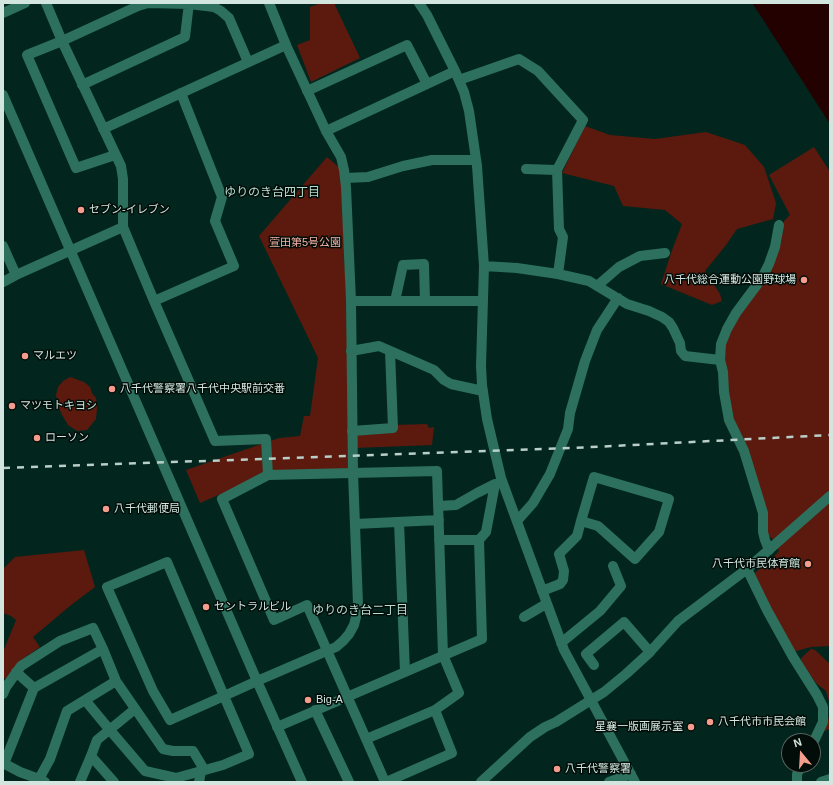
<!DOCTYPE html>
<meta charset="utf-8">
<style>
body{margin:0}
#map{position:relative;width:833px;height:785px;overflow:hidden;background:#02261d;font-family:Helvetica,sans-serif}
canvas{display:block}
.frame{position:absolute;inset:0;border:4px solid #d2e6df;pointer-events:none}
.north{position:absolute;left:781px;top:733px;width:40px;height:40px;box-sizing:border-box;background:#020c08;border:1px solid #55635e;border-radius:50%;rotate:342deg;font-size:11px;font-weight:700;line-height:16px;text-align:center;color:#d2e6df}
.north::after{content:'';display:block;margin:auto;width:14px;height:18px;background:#f49d8c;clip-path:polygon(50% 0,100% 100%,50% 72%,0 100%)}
</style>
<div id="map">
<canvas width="833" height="785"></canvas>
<div class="frame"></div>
<div class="north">N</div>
</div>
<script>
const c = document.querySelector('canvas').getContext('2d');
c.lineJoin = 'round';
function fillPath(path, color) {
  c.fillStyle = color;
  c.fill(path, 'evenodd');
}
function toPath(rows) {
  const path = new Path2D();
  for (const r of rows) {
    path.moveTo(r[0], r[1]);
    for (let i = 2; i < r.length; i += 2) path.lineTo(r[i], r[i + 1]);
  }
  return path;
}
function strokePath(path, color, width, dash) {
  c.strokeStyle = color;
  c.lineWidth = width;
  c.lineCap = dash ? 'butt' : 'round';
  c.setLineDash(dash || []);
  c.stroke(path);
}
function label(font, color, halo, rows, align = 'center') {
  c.font = font + ' Helvetica,"Noto Sans JP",sans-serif';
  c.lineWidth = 3;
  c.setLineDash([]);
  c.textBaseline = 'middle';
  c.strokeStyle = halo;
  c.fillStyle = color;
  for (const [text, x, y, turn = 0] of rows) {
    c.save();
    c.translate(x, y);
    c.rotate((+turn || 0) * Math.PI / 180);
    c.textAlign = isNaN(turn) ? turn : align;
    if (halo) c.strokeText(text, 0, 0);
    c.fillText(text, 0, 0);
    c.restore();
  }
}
fillPath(toPath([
 [321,3,334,3,360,58,311,82,297,45,310,40,310,7],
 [585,126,610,135,655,139,706,132,745,145,764,167,776,203,773,219,737,229,726,245,705,271,720,294,722,301,712,305,661,284,671,253,682,224,665,210,623,206,614,186,562,173],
 [814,147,830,172,830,646,811,647,793,652,753,574,767,564,779,551,772,538,769,537,734,419,728,392,723,357,725,344,739,315,781,242,784,221,790,215,769,175],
 [327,157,341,169,352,449,351,470,276,470,200,503,186,470,279,438,300,436,304,416,310,416,318,358,307,335,259,236],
 [70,377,84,382,90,387,92,393,96,398,97,408,96,419,87,430,77,431,68,425,62,415,58,405,56,395,58,387,63,381],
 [427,424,429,428,434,427,432,445,354,448,354,432,395,425],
 [84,550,95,587,71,605,33,637,40,647,21,660,6,679,3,677,3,652,16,620,11,616,3,613,3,569,15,557],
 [811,649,815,650,830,664,830,729,824,731,829,717,829,701,826,691,816,683,801,662,801,658]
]), '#5c1a0f');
fillPath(toPath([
 [752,3,830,3,830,124,762,18]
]), '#230100');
strokePath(toPath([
 [46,3,62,41,121,166,123,179,123,227,154,301,215,441,266,439,268,475],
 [419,3,427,15,455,71,464,92,469,111,477,166,484,266,481,366,482,385,487,419,501,478,564,650,635,782],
 [459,80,519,59,538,71,583,120,557,170,559,229,563,237,558,274],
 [82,85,185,37,189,3],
 [307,91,407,45,427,84],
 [103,129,286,45],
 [326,131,455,71],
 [115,155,76,168,27,55,62,41,138,6,148,3,189,4,214,7,221,11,229,18,248,62],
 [526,169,557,170],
 [345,178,368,177,403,166,432,160,475,160],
 [3,246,16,275],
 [484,266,517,268,558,274,589,281,627,304,649,311,662,317,669,322,673,328,680,343,681,351,685,356,720,360],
 [3,282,16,275,123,227],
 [597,286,619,267,640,256,665,253],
 [154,301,234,266,215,221,222,197,181,93],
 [351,301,483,301],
 [395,301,403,265,424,264,425,301],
 [351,351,379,346,434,370,444,380,451,384,483,391],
 [352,431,393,428,390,351],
 [438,506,456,505,477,493,495,484],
 [517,521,533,503,550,474,568,429,570,413,585,361,597,330,618,298],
 [399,522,405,672],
 [355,524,439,520],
 [439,540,479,540],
 [769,550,765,540,763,532,763,513,744,451,729,420,724,392,723,372,720,360,721,344,727,329,736,313,762,278,769,264,775,247,779,225],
 [747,569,767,610,793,657,817,695,823,707,823,722,813,743],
 [542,591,560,584,563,580,564,571,559,554,577,536,581,521,594,477,669,499,659,532,635,559,598,526,581,521],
 [524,617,546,604],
 [561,643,600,611,621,586,613,566],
 [594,665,586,654,624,622,650,652],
 [16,672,34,688],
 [3,694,6,687,21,666,60,641,93,628,103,649,116,681,163,749,173,751,193,751,202,766,203,771],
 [85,700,109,729,145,771,176,778,223,765,249,754,224,696,167,562,107,587,153,691,170,720,224,696,257,681],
 [315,710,349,782],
 [277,727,482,639,479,540,486,532,495,484],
 [366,739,435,710,459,693,443,655,437,471,268,475,222,499,274,620,307,605,385,782],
 [91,756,97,740,135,709],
 [3,763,20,772,39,779],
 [4,764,34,688,103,649],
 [45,782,39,779,50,759,67,711,116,681],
 [80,782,91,756,114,782],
 [199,782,200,777,200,772],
 [386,782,452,753,435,710],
 [609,782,631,774],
 [797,782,797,774,802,765]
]), '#2c705d', 10);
strokePath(toPath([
 [3,13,25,3],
 [3,95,257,681,302,782],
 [257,681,336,647,343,641,349,634,354,625,356,617,358,604,353,473,351,301,346,187,344,170,341,157,326,131,286,45,269,3],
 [481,782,530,737,545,727,556,722,604,692,626,674,649,653,678,621,747,569,830,496],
 [821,782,830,779]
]), '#2c705d', 10);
strokePath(toPath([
 [3,468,573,448,830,435]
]), '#b9cfc7', 2.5, [7, 7]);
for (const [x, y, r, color] of [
 [81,210,4,"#f49d8c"],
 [804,280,4,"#f49d8c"],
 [25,356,4,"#f49d8c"],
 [112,389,4,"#f49d8c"],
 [12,406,4,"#f49d8c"],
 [37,438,4,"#f49d8c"],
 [106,509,4,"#f49d8c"],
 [808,564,4,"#f49d8c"],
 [206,607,4,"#f49d8c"],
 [308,700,4,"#f49d8c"],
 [710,722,4,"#f49d8c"],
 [691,727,4,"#f49d8c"],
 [557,769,4,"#f49d8c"]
]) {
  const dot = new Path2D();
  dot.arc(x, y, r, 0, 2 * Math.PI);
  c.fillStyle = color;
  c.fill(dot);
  strokePath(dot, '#020c08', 1.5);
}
label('11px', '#d2e6df', '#020c08', [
 ["セブン-イレブン",89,210],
 ["八千代総合運動公園野球場",796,280,"right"],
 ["マルエツ",33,356],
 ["八千代警察署八千代中央駅前交番",120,389],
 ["マツモトキヨシ",20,406],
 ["ローソン",45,438],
 ["八千代郵便局",114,509],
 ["八千代市民体育館",800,564,"right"],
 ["セントラルビル",214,607],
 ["Big-A",316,700],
 ["八千代市市民会館",718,722],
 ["星襄一版画展示室",683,727,"right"],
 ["八千代警察署",565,769]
], 'left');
label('11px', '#f5b2a4', '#020c08', [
 ["萱田第5号公園",305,243]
]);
label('12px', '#b6ddd0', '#020c08', [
 ["ゆりのき台四丁目",272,193],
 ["ゆりのき台二丁目",360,611]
]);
</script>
